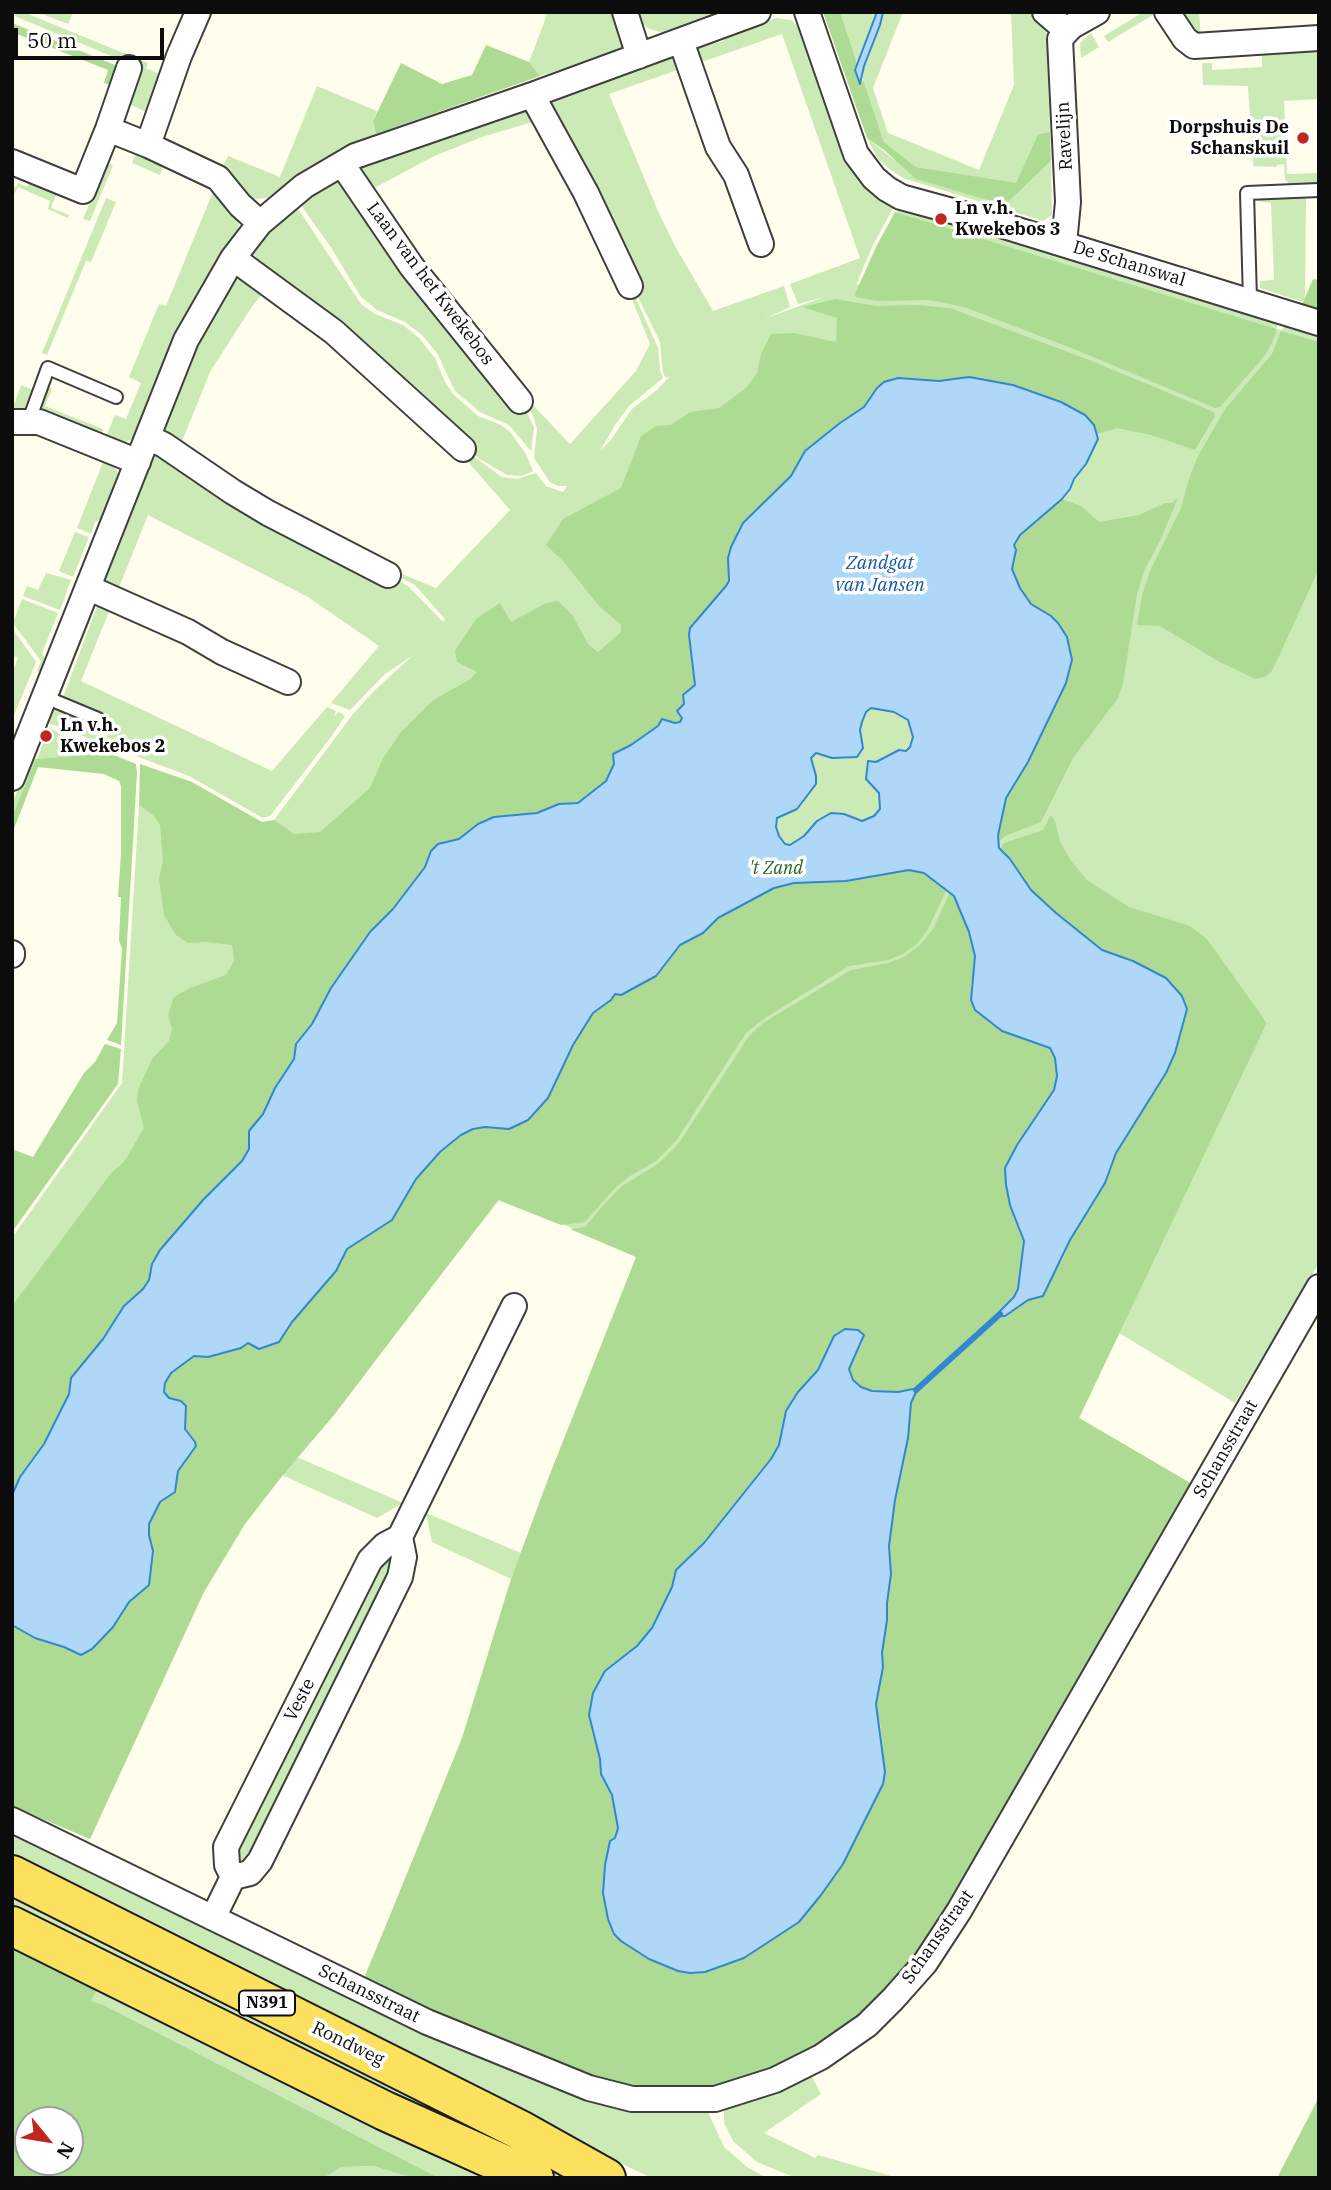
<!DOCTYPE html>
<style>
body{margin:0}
#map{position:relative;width:1331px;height:2190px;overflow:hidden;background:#fffdec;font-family:"IBM Plex Serif",serif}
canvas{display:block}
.frame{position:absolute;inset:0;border:14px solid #0c0c0c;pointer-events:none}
.north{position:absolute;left:14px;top:2106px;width:70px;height:70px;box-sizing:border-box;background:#fff;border:2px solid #9e9e9e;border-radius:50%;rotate:120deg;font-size:19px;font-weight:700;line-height:28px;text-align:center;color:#0c0c0c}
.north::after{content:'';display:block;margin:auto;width:24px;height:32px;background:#c02621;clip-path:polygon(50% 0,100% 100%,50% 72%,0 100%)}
.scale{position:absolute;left:14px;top:28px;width:150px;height:32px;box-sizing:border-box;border:4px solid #0c0c0c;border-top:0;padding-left:9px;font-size:21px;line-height:24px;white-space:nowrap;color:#0c0c0c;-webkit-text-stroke:5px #fff;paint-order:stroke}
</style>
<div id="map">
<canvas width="1331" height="2190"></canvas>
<div class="frame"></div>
<div class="north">N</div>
<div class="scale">50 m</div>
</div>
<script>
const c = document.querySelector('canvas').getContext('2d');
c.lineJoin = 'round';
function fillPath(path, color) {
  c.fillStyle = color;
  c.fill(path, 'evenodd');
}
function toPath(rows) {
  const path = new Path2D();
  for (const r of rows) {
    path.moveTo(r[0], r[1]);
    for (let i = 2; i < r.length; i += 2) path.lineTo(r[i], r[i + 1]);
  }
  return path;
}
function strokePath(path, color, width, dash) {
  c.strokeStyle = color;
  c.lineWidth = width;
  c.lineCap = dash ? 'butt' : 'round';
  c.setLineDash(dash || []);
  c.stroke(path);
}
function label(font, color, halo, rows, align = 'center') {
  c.font = font + ' "IBM Plex Serif",serif';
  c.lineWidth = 7;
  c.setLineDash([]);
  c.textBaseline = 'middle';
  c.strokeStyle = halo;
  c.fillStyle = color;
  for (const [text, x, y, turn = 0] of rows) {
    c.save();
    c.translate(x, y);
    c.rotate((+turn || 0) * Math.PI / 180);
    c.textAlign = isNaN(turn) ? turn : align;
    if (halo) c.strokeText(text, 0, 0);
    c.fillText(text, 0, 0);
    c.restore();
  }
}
fillPath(toPath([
 [12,12,23,12,148,63,146,68,166,77,151,114,124,102,138,67,12,15],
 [37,12,73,12,68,24],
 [548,12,618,12,623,31,621,51,540,76,529,62],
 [635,12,724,12,664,33,649,29,644,25],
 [840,12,877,12,870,34,857,63],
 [883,12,903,12,873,88,888,133,979,170,1014,85,1011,12,1034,12,1052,29,1046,30,1050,132,1038,134,1016,184,916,167,884,142,863,79,864,67,880,25],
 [1143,12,1158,12,1108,42,1104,36],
 [1175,12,1199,12,1201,39],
 [776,18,791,20,802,30,846,153,897,201,872,247,856,285,866,282,901,203,900,209,942,221,944,216,1278,319,1277,329,1282,330,1287,322,1319,332,1319,551,1265,677,1278,659,1319,569,1319,1263,1235,1403,1119,1333,1267,1023,1264,1018,1079,1418,1180,1477,1020,1767,571,2058,365,1975,466,1734,637,1256,501,1198,297,1457,403,1503,377,1518,282,1475,241,1525,200,1598,90,1839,12,1801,12,1238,122,1083,139,805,262,825,274,820,353,714,373,692,413,655,385,674,350,710,331,703,379,646,308,597,148,515,118,590,107,584,104,580,156,453,408,586,443,622,445,619,415,585,396,575,397,572,436,588,510,510,463,456,466,451,502,477,517,479,536,473,546,486,563,492,567,486,558,486,550,482,534,458,537,429,533,415,525,404,529,401,570,444,636,371,650,344,630,294,633,292,658,348,660,370,663,378,629,406,615,425,600,451,610,441,632,409,657,390,670,376,666,378,663,373,660,342,544,104,675,55,683,68,609,94,658,211,675,246,713,311,784,286,790,307,764,319,824,297,798,304,790,284,860,258,782,34,696,64,695,48,724,41,724,38],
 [1091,33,1099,47,1081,58,1080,43],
 [1319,46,1319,99,1284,101,1287,174,1319,173,1319,183,1289,184,1285,179,1284,164,1277,165,1276,167,1253,166,1248,86,1203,85,1202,63,1212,63,1212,70,1262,67,1262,49],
 [317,86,377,111,373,121,376,134,329,156,267,198,255,199,248,197,221,171,228,156,280,177],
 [525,107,539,120,482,137,434,156,367,192,359,168,365,165,367,167,376,163,375,161],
 [867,138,893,159,1005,205,1051,161,1052,215,1043,221,903,178,888,168,878,159],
 [136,153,164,164,160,175,132,163],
 [106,163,113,165,90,221,83,219],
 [340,177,526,411,534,427,531,451,509,425,480,412,455,391,437,353,422,335,405,322,377,310,361,297,330,246,300,204,316,191],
 [30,182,57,193,51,208,69,215,68,218,48,209,50,201,18,187,12,198,12,186,16,187,18,183,27,187],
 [215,187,239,219,238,231,198,294,137,433,130,440,120,444,105,439,115,415,126,419,141,383,129,377,159,304,166,306],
 [1306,195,1305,297,1303,302,1260,288,1260,281,1274,280,1271,203,1258,201,1261,198],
 [106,198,116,202,91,262,86,261,47,355,42,353],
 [297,207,361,304,375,314,403,325,419,338,435,358,445,382,454,395,478,416,501,425,510,432,526,454,533,471,522,476,507,475,478,458,249,254,280,221],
 [235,274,267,288,251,308,210,372,179,449,163,434,203,335],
 [21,385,35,391,24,416,12,411],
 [49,387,52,389,45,406,103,429,101,437,39,412],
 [105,457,114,465,119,477,104,518,95,522,91,534,77,528],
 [75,532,89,537,73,577,59,571],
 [46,573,71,580,60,610,23,596,27,586,38,590],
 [22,599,58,613,42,653,46,660,41,673,37,671,41,661,13,623],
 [99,601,112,604,81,681,272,771,327,707,336,711,334,717,338,712,343,714,345,716,331,737,270,816,263,818,189,776,46,722,52,706,96,725,93,734,106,739,113,721,62,700],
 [95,602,95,608,59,699,56,697],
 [12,628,36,662,12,720,12,674,18,658,12,655],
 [49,728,68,736,65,746,74,750,79,740,109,753,37,759,12,817,12,804,31,757,37,759],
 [426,1513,521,1553,511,1579,432,1542],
 [387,1560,391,1564,392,1570,259,1852,244,1862,238,1861,235,1847,367,1580],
 [12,1828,164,1903,699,2107,708,2112,724,2147,747,2167,767,2178,652,2178,611,2159,12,1860],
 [12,1889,588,2178,556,2178,257,2036,12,1912],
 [100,1984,488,2178,439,2178,104,2005,90,2001],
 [810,2073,821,2094,764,2133,815,2158,818,2155,898,2178,796,2178,757,2162,733,2141,724,2123,724,2111,729,2103],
 [373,2166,413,2178,323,2178,342,2167]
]), '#cceab5');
fillPath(toPath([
 [823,12,840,12,857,63,855,70,862,83,863,79,884,142,916,167,1016,183,1038,134,1050,132,1051,161,1005,205,916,179,884,150,867,138],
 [12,23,120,67,113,86,104,83,108,70,12,32],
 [486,45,529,62,540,76,376,134,373,121,401,63,442,84,472,75],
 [895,212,1276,329,1276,333,1269,349,1261,360,1220,407,1215,408,1074,349,964,307,929,300,877,301,856,297,855,294,876,247],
 [1313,279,1319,280,1319,312,1301,307],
 [836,299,876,306,918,305,950,308,1092,361,1214,412,1215,416,1195,450,1151,435,1117,428,1097,434,1094,425,1061,402,1013,385,969,377,939,381,898,378,878,386,864,407,809,448,799,459,791,476,743,523,728,570,729,581,690,628,689,635,695,685,682,696,684,704,679,708,681,721,675,723,663,719,658,726,631,745,614,753,614,764,606,781,578,803,559,804,537,813,494,817,459,839,433,847,425,867,393,909,370,932,331,988,312,1024,296,1044,294,1059,275,1088,263,1114,250,1129,249,1149,242,1161,203,1200,160,1250,152,1264,149,1280,143,1290,124,1306,103,1339,71,1378,69,1394,44,1444,20,1477,12,1495,12,1306,112,1172,124,1162,144,1128,137,1101,138,1090,152,1059,169,1041,172,1029,168,1015,174,997,190,988,226,975,234,961,232,945,206,942,188,943,176,935,164,915,159,879,163,861,160,825,154,816,139,805,140,764,192,782,262,822,274,820,294,834,320,832,370,788,383,758,402,731,433,700,469,680,477,672,457,662,455,651,476,619,500,603,511,622,546,603,558,601,573,616,588,644,598,652,621,632,621,625,598,605,563,561,546,545,563,519,621,488,641,436,656,426,671,425,690,412,719,408,747,387,757,373,761,354,771,334,794,333,836,342,837,318,802,307],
 [1281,331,1319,342,1319,569,1278,659,1271,672,1265,677,1255,679,1218,661,1160,626,1137,625,1142,595,1150,571,1181,508,1189,479,1197,458,1225,409,1272,354],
 [1178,498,1161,539,1145,569,1137,594,1123,684,1118,698,1073,758,1041,822,1005,836,998,843,1006,798,1028,762,1071,670,1072,660,1067,637,1058,623,1051,616,1031,604,1020,588,1012,569,1015,543,1020,535,1062,499,1081,506,1099,522,1139,515,1165,503,1171,503],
 [109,753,136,764,137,773,121,1045,107,1040,117,1023,122,949,119,940,121,897,118,897,121,854,121,786,119,781,104,774,38,767,12,834,12,817,36,759],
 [1051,815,1055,821,1060,841,1071,861,1088,881,1129,907,1190,926,1207,939,1267,1023,1079,1418,1192,1484,917,1963,870,2011,790,2064,716,2088,651,2090,600,2083,363,1982,462,1738,511,1579,548,1479,636,1257,570,1229,585,1227,606,1202,622,1186,658,1164,679,1143,749,1036,763,1023,851,970,888,963,904,957,920,945,933,929,950,892,957,901,964,919,974,950,974,968,971,985,975,1010,1002,1031,1050,1048,1055,1058,1057,1076,1054,1090,1034,1118,1007,1163,1006,1185,1024,1241,1018,1289,1014,1297,999,1310,1001,1316,1005,1316,1028,1300,1038,1297,1063,1259,1070,1240,1105,1183,1115,1153,1166,1073,1181,1031,1158,973,1133,961,1114,956,1087,940,1031,890,1010,859,1000,849,1004,843,1043,830],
 [848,1329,853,1329,863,1342,849,1369,853,1380,866,1390,898,1392,910,1389,915,1395,911,1403,908,1438,895,1500,889,1546,891,1574,887,1603,887,1620,882,1653,883,1667,876,1704,881,1728,885,1772,877,1798,843,1864,821,1895,799,1922,744,1958,705,1972,690,1973,678,1971,608,1919,603,1893,605,1865,610,1841,614,1838,618,1828,615,1806,602,1774,600,1759,593,1732,589,1708,593,1693,605,1671,637,1646,652,1628,672,1587,676,1570,704,1543,771,1459,779,1445,782,1424,789,1405,818,1370,826,1357,830,1342,838,1333],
 [909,870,924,873,947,889,928,929,918,943,903,954,888,960,849,966,762,1020,746,1033,676,1141,656,1161,630,1176,616,1187,585,1222,561,1225,498,1200,334,1415,283,1475,245,1524,204,1592,90,1839,12,1806,12,1625,35,1638,71,1649,92,1649,113,1627,129,1602,149,1585,153,1551,149,1535,149,1524,160,1502,175,1492,178,1471,196,1444,185,1429,186,1406,181,1401,169,1398,164,1392,165,1383,171,1373,194,1356,208,1357,241,1348,248,1342,279,1342,292,1322,336,1271,347,1249,392,1220,416,1179,431,1161,468,1131,485,1127,509,1129,528,1120,548,1098,587,1019,611,1000,615,994,621,995,656,976,680,945,703,933,718,918,774,888,794,883,846,881],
 [105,1044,121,1049,118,1084,12,1232,12,1149,33,1157,84,1073,95,1062],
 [12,1940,100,1984,91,2001,104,2005,439,2178,413,2178,373,2166,342,2167,323,2178,12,2178],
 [28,2120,70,2120,70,2162,28,2162],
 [1319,2097,1319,2178,1277,2178]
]), '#aedb94');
const water = toPath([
 [877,12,883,12,880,25,864,66,860,84,855,70,877,12],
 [969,377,1013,385,1061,402,1085,415,1094,425,1098,439,1086,464,1074,479,1070,489,1062,499,1020,535,1014,545,1016,550,1012,569,1020,588,1031,604,1051,616,1058,623,1067,637,1072,660,1066,683,1028,762,1006,798,998,836,999,848,1010,859,1031,890,1056,913,1102,950,1133,961,1166,978,1182,996,1187,1009,1175,1053,1166,1073,1116,1153,1105,1183,1070,1240,1043,1296,1028,1300,1005,1316,1001,1316,999,1312,1014,1297,1018,1289,1024,1241,1010,1205,1006,1185,1005,1168,1017,1145,1054,1090,1057,1076,1055,1058,1050,1048,1002,1031,975,1010,971,1000,975,956,969,932,954,896,924,873,909,870,846,881,794,883,774,888,718,918,703,933,680,945,656,976,621,995,615,994,611,1000,593,1013,573,1045,548,1098,528,1120,509,1129,485,1127,473,1129,461,1135,440,1152,416,1179,392,1220,347,1249,336,1271,292,1322,279,1342,259,1349,248,1343,241,1348,208,1357,194,1356,171,1373,165,1383,164,1392,169,1398,181,1401,186,1406,185,1429,195,1442,196,1446,178,1471,175,1492,160,1502,149,1524,149,1535,153,1551,149,1585,129,1602,113,1627,92,1649,81,1655,64,1647,35,1638,12,1625,12,1495,20,1477,44,1444,69,1394,71,1378,103,1339,124,1306,143,1289,149,1280,152,1264,160,1250,203,1200,242,1161,249,1149,249,1131,263,1114,275,1088,294,1059,296,1044,312,1024,331,988,370,932,393,909,425,867,431,851,438,844,459,839,478,824,494,817,537,813,559,804,578,803,606,781,614,764,613,754,631,745,658,726,662,719,675,723,680,722,682,718,677,711,684,704,683,695,695,685,689,635,690,628,726,586,729,581,728,558,731,547,743,523,791,476,805,451,840,423,864,407,877,388,884,382,898,378,939,381,969,377],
 [871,708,894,712,908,720,913,737,910,747,906,751,899,750,876,762,868,761,866,779,879,793,880,809,874,816,862,821,844,814,831,813,817,821,804,836,790,845,785,844,779,836,776,827,777,818,797,809,816,784,816,776,811,758,816,753,832,758,857,757,863,748,860,730,862,722,866,712,871,708],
 [845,1329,858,1330,864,1335,849,1369,853,1380,861,1387,872,1391,898,1392,913,1389,916,1392,911,1403,908,1438,895,1500,889,1546,891,1574,887,1603,887,1620,882,1653,883,1667,876,1704,885,1772,883,1784,843,1864,821,1895,799,1922,744,1958,705,1972,690,1973,678,1971,649,1959,621,1941,614,1934,608,1919,603,1893,605,1865,610,1841,615,1838,618,1828,612,1795,601,1774,600,1759,589,1715,593,1693,605,1671,637,1646,652,1628,672,1587,676,1570,704,1543,771,1459,779,1445,786,1411,798,1392,818,1370,834,1336,845,1329]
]);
fillPath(water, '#afd7f8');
strokePath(water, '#3486d0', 2);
strokePath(toPath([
 [916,1390,1000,1314]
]), '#3486d0', 6);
const service = toPath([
 [1250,300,1247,193,1319,190],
 [28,423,48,368,116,397],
 [45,697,98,719]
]);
const minor = toPath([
 [625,12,639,56],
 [807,12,856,154,874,178,887,189,901,197,985,220,1319,323],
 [1045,12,1067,31,1060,39,1068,202,1064,244],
 [1167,12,1185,39,1194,46,1319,38],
 [1067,31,1072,26,1097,12],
 [681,41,718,147,736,175,761,244],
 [532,95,586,193,630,286],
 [108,129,129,68],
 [148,145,218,178,240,205,260,223],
 [12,162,83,191,108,129,148,145,179,56,198,12],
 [342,164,412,267,520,401],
 [233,258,334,332,463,449],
 [12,422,39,422,138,462],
 [148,437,164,445,233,492,268,513,388,575],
 [89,588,188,632,222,652,288,682],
 [12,778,186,340,233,258,260,223,304,186,355,156,532,95,758,12],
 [12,953,12,955],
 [12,1820,427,2022,589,2088,632,2099,715,2099,775,2080,821,2057,867,2025,893,1999,925,1963,959,1911,1319,1287],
 [233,1877,227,1865,226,1847,370,1560,385,1545,400,1537],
 [213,1918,233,1877,250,1873,260,1861,400,1577,404,1557,400,1537,514,1306]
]);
const primary = toPath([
 [12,1875,522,2131,606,2178],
 [12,1926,385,2111,534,2178]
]);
strokePath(service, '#3f3f3f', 16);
strokePath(minor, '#3f3f3f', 28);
strokePath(primary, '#1d1d1d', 42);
strokePath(service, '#fff', 12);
strokePath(minor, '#fff', 24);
strokePath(primary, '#fce15f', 38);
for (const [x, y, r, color] of [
 [1303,138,7,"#c02621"],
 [941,219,7,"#c02621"],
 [46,736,7,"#c02621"]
]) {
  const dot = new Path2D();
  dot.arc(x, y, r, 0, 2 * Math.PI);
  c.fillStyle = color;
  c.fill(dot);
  strokePath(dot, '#fff', 2.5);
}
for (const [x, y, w] of [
 [267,2003,56]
]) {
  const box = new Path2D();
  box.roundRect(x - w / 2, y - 12.5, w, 25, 5);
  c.fillStyle = '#fff';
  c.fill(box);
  strokePath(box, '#0c0c0c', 2);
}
label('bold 16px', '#0c0c0c', null, [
 ["N391",267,2003]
]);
label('bold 18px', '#0c0c0c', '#fff', [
 ["Dorpshuis De",1289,128,"right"],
 ["Schanskuil",1289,149,"right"],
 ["Ln v.h.",955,209],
 ["Kwekebos 3",955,230],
 ["Ln v.h.",60,726],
 ["Kwekebos 2",60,747]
], 'left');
label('18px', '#0c0c0c', '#fff', [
 ["Ravelijn",1065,136,-93],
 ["De Schanswal",1129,264,17],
 ["Laan van het Kwekebos",430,284,53],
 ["Schansstraat",1226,1449,-60],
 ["Veste",300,1700,-63],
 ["Schansstraat",938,1937,-55],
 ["Schansstraat",369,1994,26],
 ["Rondweg",348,2044,26]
]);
label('italic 18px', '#25651b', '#fff', [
 ["'t Zand",776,869]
]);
label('italic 19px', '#1358a1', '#fff', [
 ["Zandgat",880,564],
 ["van Jansen",880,586]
]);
</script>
